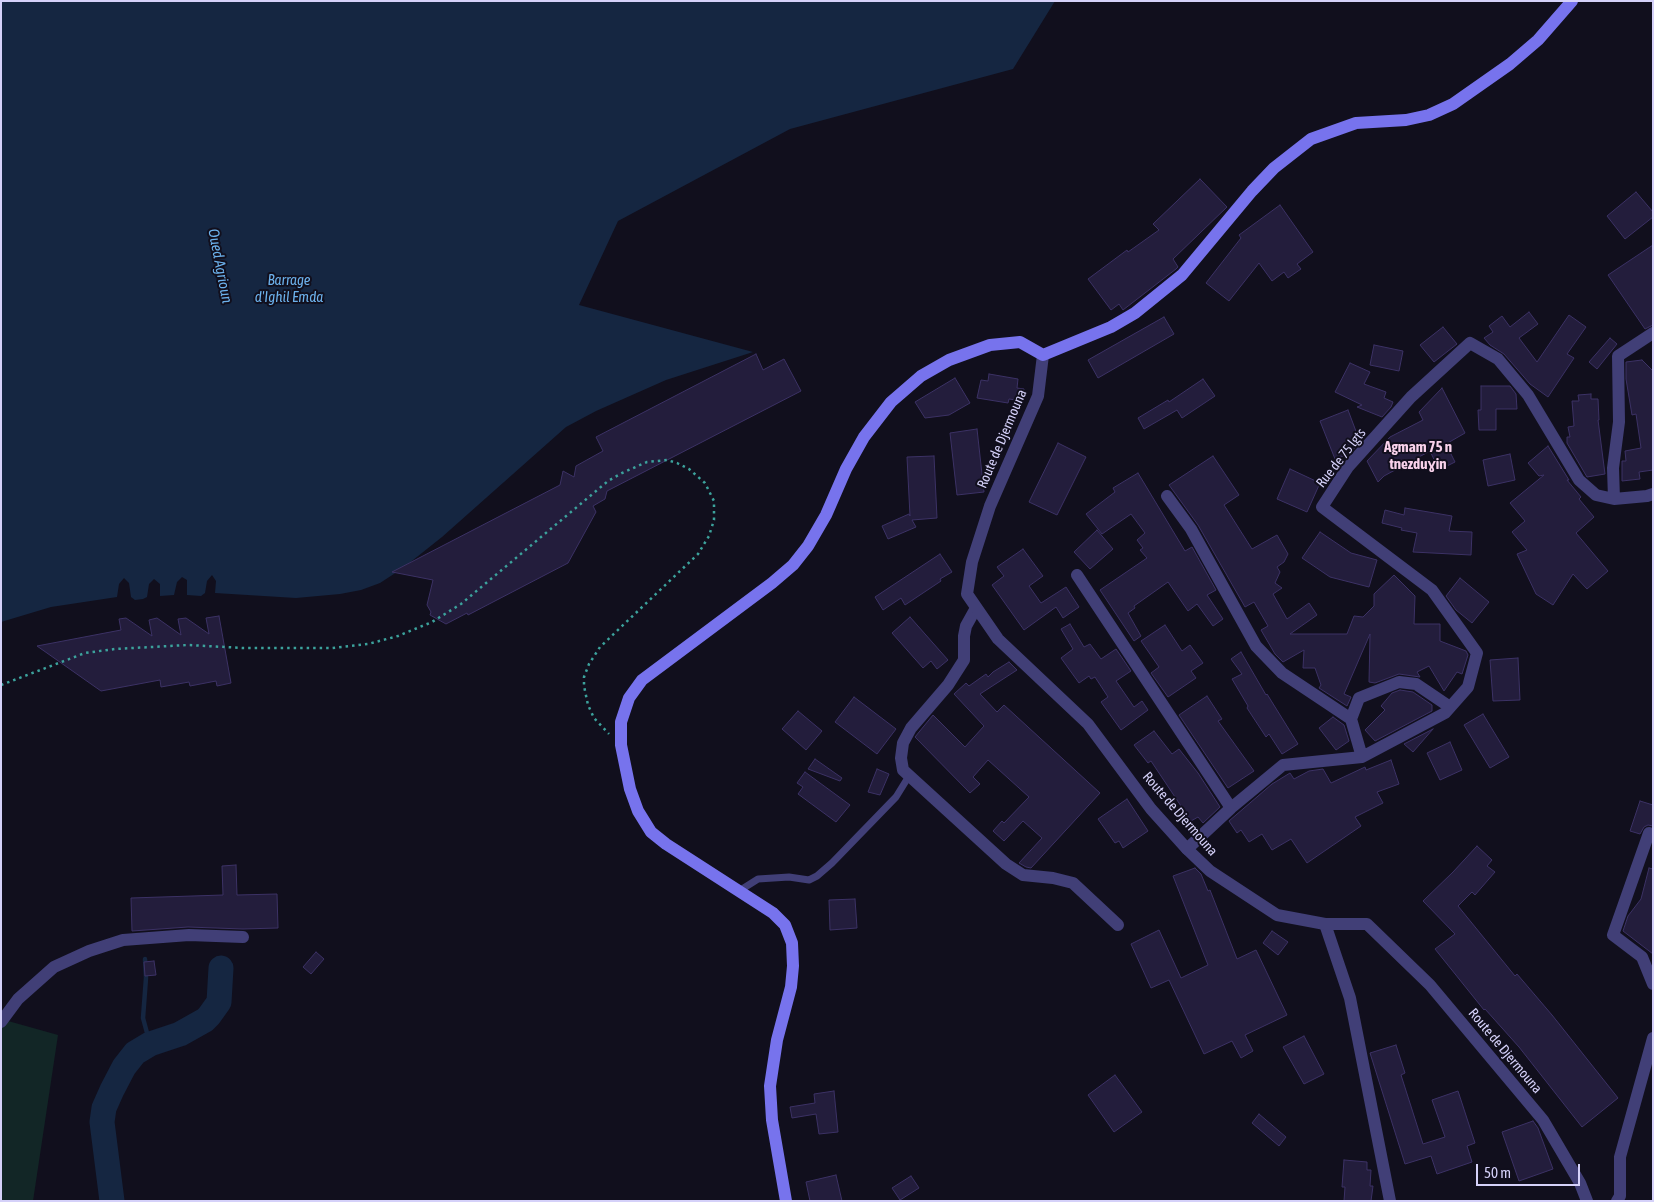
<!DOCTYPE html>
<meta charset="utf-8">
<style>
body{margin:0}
#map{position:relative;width:1654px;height:1202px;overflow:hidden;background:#110f1d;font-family:"Asap Condensed",sans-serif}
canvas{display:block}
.frame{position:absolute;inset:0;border:2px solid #d5d1f9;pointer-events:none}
.scale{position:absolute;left:1476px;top:1164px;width:104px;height:22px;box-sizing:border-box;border:2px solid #d5d1f9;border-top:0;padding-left:6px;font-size:15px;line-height:18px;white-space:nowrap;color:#d5d1f9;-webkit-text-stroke:4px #110f1d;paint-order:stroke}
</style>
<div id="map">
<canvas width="1654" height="1202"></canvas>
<div class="frame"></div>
<div class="scale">50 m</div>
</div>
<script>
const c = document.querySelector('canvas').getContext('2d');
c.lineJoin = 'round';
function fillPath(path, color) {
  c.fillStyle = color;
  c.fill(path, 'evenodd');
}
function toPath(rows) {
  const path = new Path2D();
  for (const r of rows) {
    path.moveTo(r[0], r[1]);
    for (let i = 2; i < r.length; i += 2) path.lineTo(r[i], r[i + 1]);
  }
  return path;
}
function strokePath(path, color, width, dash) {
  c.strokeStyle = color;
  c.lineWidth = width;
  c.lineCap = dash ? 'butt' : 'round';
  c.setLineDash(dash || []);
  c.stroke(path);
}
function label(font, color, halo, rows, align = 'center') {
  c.font = font + ' "Asap Condensed",sans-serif';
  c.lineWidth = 4;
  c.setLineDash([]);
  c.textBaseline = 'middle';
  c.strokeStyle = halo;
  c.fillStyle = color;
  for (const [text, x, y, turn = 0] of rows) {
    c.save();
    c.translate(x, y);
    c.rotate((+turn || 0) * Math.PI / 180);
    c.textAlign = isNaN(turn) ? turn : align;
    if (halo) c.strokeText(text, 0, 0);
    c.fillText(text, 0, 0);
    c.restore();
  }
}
fillPath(toPath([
 [1,1019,58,1035,33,1201,1,1201]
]), '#122626');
fillPath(toPath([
 [1,1,1055,1,1013,69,790,129,618,221,579,305,753,352,666,380,596,411,566,427,442,537,403,568,380,583,361,590,340,594,296,598,215,593,216,581,212,575,207,581,205,593,201,596,187,595,187,580,182,577,177,582,174,595,160,596,160,584,154,579,149,584,147,597,143,599,135,600,131,597,129,583,124,578,119,584,117,597,51,607,1,622]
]), '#152641');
strokePath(toPath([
 [145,959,146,978,143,1018,150,1044]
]), '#152641', 4.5);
strokePath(toPath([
 [112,1201,102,1122,104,1108,112,1090,124,1067,135,1053,150,1044,180,1034,205,1020,209,1016,219,1002,221,968]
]), '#152641', 25);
const building = toPath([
 [1200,179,1227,207,1173,259,1178,267,1176,269,1123,310,1119,304,1111,310,1088,279,1127,250,1128,252,1159,230,1153,224,1200,179],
 [1636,192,1653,212,1653,217,1625,239,1607,216,1636,192],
 [1280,205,1313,252,1297,264,1301,269,1288,278,1284,272,1272,281,1259,263,1229,301,1206,283,1241,238,1239,235,1280,205],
 [1653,245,1653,325,1645,329,1608,275,1653,245],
 [1529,312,1538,324,1519,338,1537,362,1569,315,1586,327,1567,354,1574,358,1548,397,1530,384,1504,354,1490,345,1484,338,1493,332,1489,326,1502,316,1510,327,1529,312],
 [1164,317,1174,334,1098,378,1088,360,1164,317],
 [1443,327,1457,344,1434,362,1420,345,1443,327],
 [1610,338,1617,344,1597,369,1589,362,1610,338],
 [1374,345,1403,351,1399,371,1370,365,1374,345],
 [756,354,763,370,784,359,801,391,607,491,605,499,593,506,596,512,568,563,468,615,467,613,446,624,430,615,431,612,427,605,433,580,392,572,560,485,563,471,574,477,576,466,603,451,596,437,756,354],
 [1642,360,1653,371,1653,470,1639,472,1640,479,1622,481,1622,461,1626,461,1625,451,1641,448,1636,414,1632,415,1626,379,1626,362,1642,360],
 [1350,363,1370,372,1364,384,1386,392,1384,398,1393,402,1391,407,1382,417,1357,407,1362,405,1335,392,1350,363],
 [989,374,1018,379,1017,388,1024,389,1023,401,1009,399,1008,403,977,398,981,380,988,381,989,374],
 [955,378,970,403,949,415,925,418,915,402,955,378],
 [1203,379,1215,396,1182,418,1177,410,1144,429,1138,418,1168,400,1169,402,1203,379],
 [1481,386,1510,386,1516,394,1517,409,1496,409,1496,430,1479,430,1478,410,1481,410,1481,386],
 [1442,388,1465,433,1446,444,1455,462,1439,470,1430,451,1384,476,1378,482,1367,461,1390,437,1423,420,1419,412,1442,388],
 [1591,394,1591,399,1598,399,1599,420,1598,420,1605,474,1587,477,1567,443,1567,437,1570,437,1568,427,1574,426,1572,401,1579,401,1578,395,1591,394],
 [1348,410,1360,442,1349,454,1335,459,1320,421,1348,410],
 [977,429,984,492,957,495,950,433,977,429],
 [1058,443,1086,457,1057,515,1029,502,1058,443],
 [1548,446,1569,480,1567,480,1581,497,1579,499,1594,517,1576,533,1608,571,1587,589,1573,574,1553,605,1536,594,1517,554,1527,550,1512,532,1525,521,1510,503,1544,475,1539,476,1528,463,1548,446],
 [1510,454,1515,480,1488,486,1483,460,1510,454],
 [934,456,937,518,912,520,916,527,888,539,882,526,909,514,910,516,907,457,934,456],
 [1213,456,1239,495,1224,505,1252,549,1277,535,1288,554,1284,562,1277,567,1280,572,1275,583,1282,588,1273,594,1287,619,1309,603,1317,615,1290,634,1347,634,1354,616,1363,617,1374,606,1374,594,1394,575,1415,596,1414,624,1440,624,1440,641,1466,651,1468,655,1462,674,1457,672,1444,691,1429,666,1417,672,1420,677,1399,674,1375,683,1369,682,1370,634,1344,694,1351,697,1347,706,1319,688,1321,685,1315,668,1303,668,1304,650,1283,662,1275,654,1261,630,1268,626,1254,602,1245,607,1198,525,1169,485,1213,456],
 [1290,469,1320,483,1307,512,1277,499,1290,469],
 [1138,473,1185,551,1192,547,1216,590,1207,595,1223,619,1213,626,1197,604,1188,611,1168,582,1134,606,1135,608,1128,613,1141,636,1134,641,1100,590,1147,558,1140,550,1143,548,1137,540,1145,533,1131,514,1102,534,1086,514,1115,492,1113,488,1138,473],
 [1405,508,1452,516,1449,531,1472,532,1471,555,1413,552,1417,533,1401,530,1402,528,1382,523,1385,510,1404,515,1405,508],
 [1097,530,1113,549,1090,569,1074,552,1097,530],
 [1320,532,1351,553,1377,560,1369,587,1330,577,1302,558,1320,532],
 [1023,549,1043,576,1029,586,1041,603,1066,587,1079,607,1063,618,1056,607,1024,630,992,585,1004,576,997,567,1023,549],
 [940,554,952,572,940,579,941,581,905,605,901,598,883,610,875,597,940,554],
 [1460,578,1489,602,1472,623,1456,610,1446,596,1460,578],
 [219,616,231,683,217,686,216,681,190,686,189,682,161,687,160,680,101,691,37,646,121,630,119,619,126,618,152,636,149,620,157,618,181,635,178,619,186,618,209,634,206,618,219,616],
 [910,617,948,660,937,669,931,661,923,668,892,633,910,617],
 [1070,624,1084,647,1090,644,1101,659,1116,649,1131,671,1116,681,1134,707,1142,701,1148,710,1121,730,1101,702,1108,697,1095,677,1091,679,1089,676,1079,683,1061,658,1073,649,1061,629,1070,624],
 [1165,625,1182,651,1190,645,1203,663,1191,671,1196,678,1168,697,1151,673,1159,667,1141,641,1165,625],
 [1241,652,1266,695,1267,694,1298,744,1282,754,1269,734,1266,737,1247,708,1248,706,1232,679,1242,674,1231,659,1241,652],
 [1518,658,1520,700,1493,701,1490,660,1518,658],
 [1009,662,1017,670,980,694,997,712,1004,705,1100,793,1031,868,1026,867,1019,863,1042,838,1023,821,1004,841,993,831,1002,821,1004,823,1029,797,988,760,973,777,980,784,970,793,915,737,933,715,965,747,984,726,954,694,966,683,969,686,986,674,988,677,993,672,1009,662],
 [1400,690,1413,692,1432,705,1432,711,1375,741,1365,730,1385,710,1381,706,1392,693,1400,690],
 [1207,696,1222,719,1218,721,1254,771,1228,788,1179,715,1207,696],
 [854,697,896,729,877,754,835,722,854,697],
 [798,711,822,731,806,750,782,729,798,711],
 [1483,714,1509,757,1490,768,1464,725,1483,714],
 [1333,717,1344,725,1349,741,1336,750,1319,728,1333,717],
 [1433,729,1413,752,1404,744,1433,729],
 [1154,731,1172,754,1179,749,1198,773,1220,807,1203,823,1198,817,1191,821,1151,761,1148,763,1134,745,1154,731],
 [1450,742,1462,770,1440,780,1427,753,1450,742],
 [815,759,842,778,840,781,808,769,815,759],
 [1391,760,1399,784,1377,792,1383,803,1355,817,1361,826,1307,863,1291,839,1272,850,1262,834,1249,842,1241,830,1237,833,1229,821,1272,784,1290,773,1294,779,1309,771,1323,769,1331,783,1365,767,1366,770,1391,760],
 [877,769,889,774,880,795,868,792,877,769],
 [805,772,850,805,836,822,798,794,803,787,797,783,805,772],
 [1127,799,1148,831,1123,848,1119,841,1115,843,1098,819,1127,799],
 [1640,801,1653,805,1653,826,1648,825,1644,827,1640,834,1630,831,1640,801],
 [1477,846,1492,860,1487,866,1495,872,1475,895,1472,892,1458,906,1515,976,1517,974,1552,1015,1618,1098,1582,1127,1519,1047,1485,1009,1484,1010,1435,949,1455,934,1423,901,1453,872,1477,846],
 [236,865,237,895,277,894,278,928,243,929,188,927,132,931,131,898,223,895,222,866,236,865],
 [1195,868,1201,874,1208,891,1210,890,1237,959,1256,950,1287,1015,1245,1035,1253,1051,1241,1058,1232,1041,1204,1054,1169,980,1151,988,1131,944,1159,930,1181,978,1208,965,1173,876,1195,868],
 [1649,868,1653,869,1653,954,1623,931,1628,916,1641,899,1649,868],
 [855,899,857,928,830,930,829,900,855,899],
 [1272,931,1288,942,1278,955,1263,943,1272,931],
 [316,952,324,959,311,974,303,967,316,952],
 [154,961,156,975,145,976,144,962,154,961],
 [1304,1036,1324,1074,1304,1084,1283,1047,1304,1036],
 [1396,1045,1405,1073,1401,1075,1423,1144,1445,1137,1432,1100,1458,1091,1475,1143,1467,1146,1472,1162,1437,1174,1431,1156,1405,1164,1370,1053,1396,1045],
 [1115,1075,1142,1112,1114,1132,1088,1095,1115,1075],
 [834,1091,838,1132,819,1134,816,1114,792,1118,790,1107,815,1103,814,1094,834,1091],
 [1259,1114,1286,1137,1279,1146,1252,1123,1259,1114],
 [1533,1121,1538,1128,1553,1169,1519,1181,1502,1132,1533,1121],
 [1344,1160,1367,1162,1367,1170,1371,1170,1370,1186,1373,1186,1371,1201,1344,1201,1345,1187,1342,1187,1344,1160],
 [836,1175,842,1201,810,1201,806,1182,836,1175],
 [911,1176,919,1188,900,1200,892,1188,911,1176]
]);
fillPath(building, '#231d3c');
strokePath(building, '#3c3265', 1);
strokePath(toPath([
 [1,685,85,653,115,649,188,645,243,648,332,648,368,644,398,636,432,622,461,604,608,481,622,473,647,462,667,460,677,463,689,469,705,483,714,501,714,520,709,536,698,554,600,647,589,664,584,677,584,686,588,705,594,718,609,734]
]), '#3ca29c', 2.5, [2.5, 4]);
strokePath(toPath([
 [739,891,758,879,789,877,809,880,817,876,832,863,896,797,909,776]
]), '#413f77', 7);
strokePath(toPath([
 [1167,496,1191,529,1256,646,1282,673,1351,719,1362,757],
 [1614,499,1647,496,1653,494],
 [1077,575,1231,808],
 [976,608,966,626,964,636,964,660,948,685,911,728,903,743,901,758,903,770,1006,864,1023,875,1053,878,1073,883,1118,925],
 [1351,719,1359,698,1399,682,1416,684,1450,707],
 [1649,833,1613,935,1642,957,1653,984],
 [1187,849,1231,808,1283,765,1362,757,1445,713,1468,687,1477,653,1432,590,1322,507,1348,467,1411,397,1470,343,1498,359,1528,395,1579,480,1596,495,1614,499,1613,468,1619,422,1618,356,1653,333],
 [1325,924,1350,998,1390,1201],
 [1,1022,18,999,54,967,89,951,123,940,189,935,243,937],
 [1617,1201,1620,1196,1620,1157,1653,1038]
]), '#413f77', 12);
strokePath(toPath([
 [1043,355,1038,396,990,506,972,562,967,594,998,639,1088,724,1151,809,1187,849,1210,871,1277,915,1325,924,1367,924,1430,985,1543,1120,1580,1183,1587,1201]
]), '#413f77', 12);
strokePath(toPath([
 [786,1201,772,1120,770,1086,777,1040,791,987,793,966,792,943,785,925,773,913,666,844,651,832,638,811,630,789,621,745,621,722,629,698,642,680,772,583,793,565,808,546,826,515,846,469,864,437,891,402,921,376,949,360,990,345,1020,342,1043,355,1111,327,1135,313,1182,275,1252,191,1274,168,1311,139,1356,123,1406,120,1429,115,1453,104,1510,64,1538,40,1572,1]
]), '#7773ed', 12);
label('14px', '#d5d1f9', '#110f1d', [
 ["Route de Djermouna",1002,439,-67],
 ["Rue de 75 lgts",1341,458,-52],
 ["Route de Djermouna",1180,814,49],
 ["Route de Djermouna",1505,1051,50]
]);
label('italic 15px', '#6cb1ec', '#110f1d', [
 ["Oued Agrioun",220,266,79],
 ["Barrage",289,280],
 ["d'Ighil Emda",289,297]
]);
label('bold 15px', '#f9d2eb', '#110f1d', [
 ["Agmam 75 n",1418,447],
 ["tnezduɣin",1418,464]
]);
</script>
